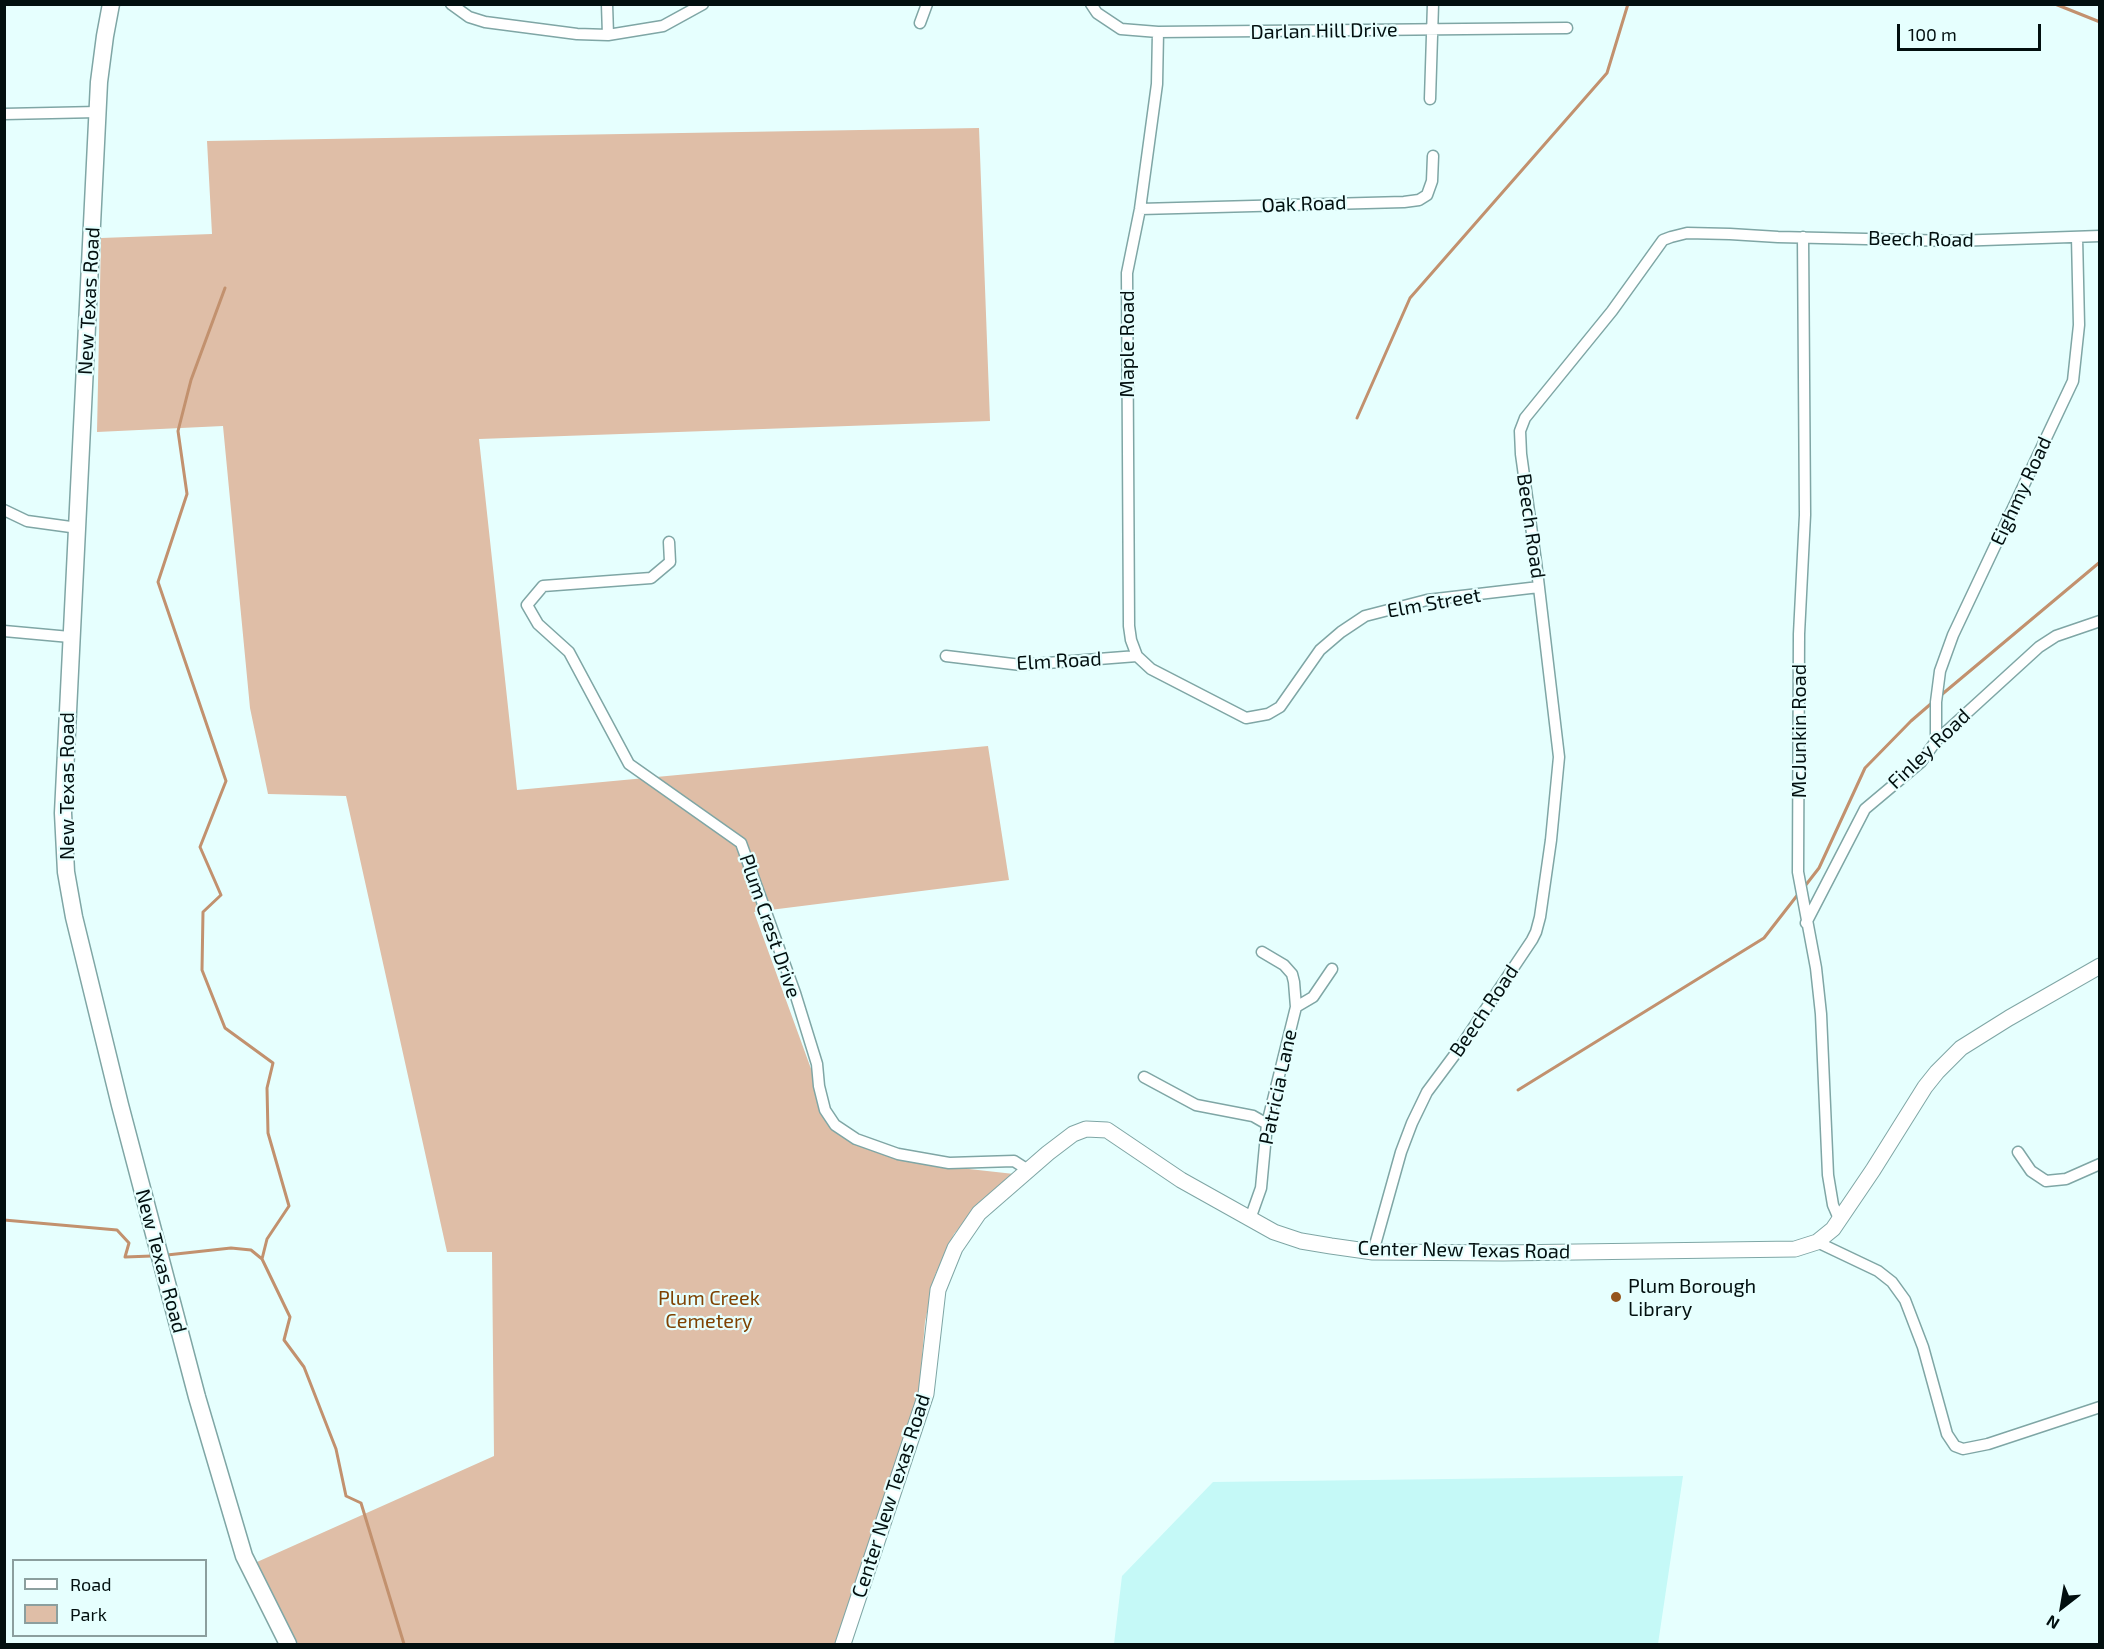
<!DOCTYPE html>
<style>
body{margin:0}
#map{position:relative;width:2104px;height:1649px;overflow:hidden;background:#e6fffe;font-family:"Exo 2",sans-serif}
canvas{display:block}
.frame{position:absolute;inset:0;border:6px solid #020f0f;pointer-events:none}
.legend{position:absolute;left:12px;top:1559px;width:195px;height:78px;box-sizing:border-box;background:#e6fffe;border:2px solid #8b9f9e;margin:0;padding:8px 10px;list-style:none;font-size:18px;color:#020f0f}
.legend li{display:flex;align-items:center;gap:12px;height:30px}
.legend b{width:30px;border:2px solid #8b9f9e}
.north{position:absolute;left:2032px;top:1577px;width:60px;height:60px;-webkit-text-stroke:4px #e6fffe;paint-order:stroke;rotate:211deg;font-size:16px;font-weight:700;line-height:24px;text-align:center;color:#020f0f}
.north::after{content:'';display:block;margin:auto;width:21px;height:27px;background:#020f0f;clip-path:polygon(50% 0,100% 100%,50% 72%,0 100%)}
.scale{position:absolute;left:1897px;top:24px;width:144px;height:27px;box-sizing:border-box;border:3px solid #020f0f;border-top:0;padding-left:8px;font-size:18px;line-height:21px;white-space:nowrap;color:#020f0f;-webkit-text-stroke:4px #e6fffe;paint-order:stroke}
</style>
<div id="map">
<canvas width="2104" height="1649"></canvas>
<div class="frame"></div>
<ul class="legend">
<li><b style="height:8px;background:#fff"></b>Road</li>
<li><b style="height:16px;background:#dfbea7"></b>Park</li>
</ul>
<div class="north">N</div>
<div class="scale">100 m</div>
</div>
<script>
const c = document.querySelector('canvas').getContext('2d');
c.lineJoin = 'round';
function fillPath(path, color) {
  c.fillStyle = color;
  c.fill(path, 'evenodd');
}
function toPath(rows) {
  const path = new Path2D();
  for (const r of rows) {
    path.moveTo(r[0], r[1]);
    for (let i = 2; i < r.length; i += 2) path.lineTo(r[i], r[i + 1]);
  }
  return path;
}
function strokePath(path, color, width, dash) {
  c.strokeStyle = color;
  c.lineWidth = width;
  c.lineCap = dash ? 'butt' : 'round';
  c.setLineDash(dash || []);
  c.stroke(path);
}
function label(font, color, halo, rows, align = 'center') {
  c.font = font + ' "Exo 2",sans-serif';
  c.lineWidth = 4.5;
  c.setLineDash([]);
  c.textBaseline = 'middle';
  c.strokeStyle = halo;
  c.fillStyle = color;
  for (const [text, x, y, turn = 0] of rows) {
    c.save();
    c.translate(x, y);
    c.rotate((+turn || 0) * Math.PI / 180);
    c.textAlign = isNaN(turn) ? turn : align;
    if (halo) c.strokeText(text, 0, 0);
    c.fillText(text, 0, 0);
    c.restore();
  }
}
fillPath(toPath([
 [1683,1476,1658,1644,1114,1644,1122,1576,1213,1482]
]), '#c5f9f7');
fillPath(toPath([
 [979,128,990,421,479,439,517,790,988,746,1009,880,754,912,814,1077,827,1122,841,1136,854,1144,900,1158,933,1165,1014,1174,979,1203,954,1234,935,1275,925,1322,919,1393,838,1644,298,1644,257,1562,494,1456,492,1252,447,1252,346,796,268,794,250,708,223,426,97,432,101,238,212,234,207,141]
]), '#dfbea7');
strokePath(toPath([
 [2055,4,2100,22],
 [225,288,191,380,178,431,187,494,158,582,226,781,200,847,221,895,203,912,202,970,225,1028,273,1063,267,1088,268,1133,289,1206,267,1239,262,1259],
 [1357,418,1410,298,1607,73,1628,4],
 [1940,696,2100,562],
 [1805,886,1819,868,1865,768,1911,721,1933,702],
 [1518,1090,1764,938,1799,893],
 [4,1220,117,1230,129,1243,125,1257,152,1256],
 [167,1255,231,1248,251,1250,262,1259,290,1317,284,1340,304,1367,336,1449,346,1496,361,1503,404,1644]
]), '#c2916e', 3);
const street = toPath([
 [451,4,469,17,485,22,577,34,608,35,663,26,703,4],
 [607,4,608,35],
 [1091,4,1097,13,1121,29,1158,32,1567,28],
 [920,23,927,4],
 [1158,32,1157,84,1140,209,1127,273,1129,626,1131,640,1137,656,1151,669,1246,718,1268,714,1280,707,1320,650,1341,632,1365,616,1427,600,1539,587],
 [1430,99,1433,4],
 [4,114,98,112],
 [1140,209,1404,202,1419,200,1427,195,1432,181,1433,156],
 [1803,237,1805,515,1799,634,1798,872,1816,968,1821,1014,1828,1175,1833,1205,1840,1221],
 [4,510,27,521,78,528],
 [669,542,670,562,651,578,543,586,527,605,538,624,569,652,629,764,741,843,795,993,817,1064,819,1086,825,1110,835,1125,856,1139,898,1154,949,1163,1014,1161,1028,1170],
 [4,631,70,637],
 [946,656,1021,665,1137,656],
 [1936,741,1936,702,1940,671,1953,635,2073,381,2079,325,2077,237],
 [1806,923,1865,809,1921,762,1936,741,2039,647,2056,636,2100,621],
 [1262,952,1284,965,1292,974,1294,982,1296,1007],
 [1144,1077,1196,1105,1253,1116,1267,1124],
 [2018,1152,2031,1171,2046,1181,2066,1179,2100,1164],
 [1250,1219,1261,1188,1267,1124,1296,1007,1313,997,1332,969],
 [1817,1242,1878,1271,1892,1282,1905,1300,1923,1347,1947,1434,1955,1446,1963,1449,1988,1444,2100,1407],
 [1373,1252,1401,1152,1412,1123,1427,1092,1459,1049,1532,940,1536,932,1540,917,1551,840,1559,757,1536,562,1521,454,1520,431,1525,418,1612,311,1663,240,1671,237,1687,233,1730,234,1778,237,1954,241,2100,236]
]);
const secondary = toPath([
 [843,1644,926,1394,938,1290,955,1248,979,1213,1048,1153,1073,1134,1086,1129,1107,1130,1181,1180,1274,1232,1301,1241,1331,1246,1373,1252,1503,1253,1795,1249,1817,1242,1833,1229,1873,1170,1925,1087,1937,1072,1961,1048,2009,1018,2100,966]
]);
const primary = toPath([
 [111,4,105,36,99,82,63,813,66,872,74,917,120,1105,197,1397,244,1556,288,1644]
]);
strokePath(street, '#7fa6a5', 13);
strokePath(secondary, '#7fa6a5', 17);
strokePath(primary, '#7fa6a5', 19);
strokePath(street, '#fff', 10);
strokePath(secondary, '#fff', 15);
strokePath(primary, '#fff', 16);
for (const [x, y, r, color] of [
 [1616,1297,6,"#94551d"]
]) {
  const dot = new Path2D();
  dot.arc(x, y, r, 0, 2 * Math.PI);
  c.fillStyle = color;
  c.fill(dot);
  strokePath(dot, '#e6fffe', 2);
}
label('20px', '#020f0f', '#e6fffe', [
 ["Darlan Hill Drive",1324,31,-1],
 ["Oak Road",1304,204,-2],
 ["Beech Road",1921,239,1],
 ["New Texas Road",89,301,-87],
 ["Maple Road",1127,344,-90],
 ["Eighmy Road",2021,491,-65],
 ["Beech Road",1531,526,82],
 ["Elm Street",1434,603,-10],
 ["Elm Road",1059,661,-3],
 ["McJunkin Road",1799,731,-90],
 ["Finley Road",1929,749,-44],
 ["New Texas Road",67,786,-90],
 ["Plum Crest Drive",770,926,71],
 ["Beech Road",1484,1011,-56],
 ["Patricia Lane",1278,1087,-78],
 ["Center New Texas Road",1464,1250,1],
 ["New Texas Road",161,1261,75],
 ["Center New Texas Road",891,1496,-72]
]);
label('20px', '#020f0f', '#e6fffe', [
 ["Plum Borough",1628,1286],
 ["Library",1628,1309]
], 'left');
label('20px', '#7f4203', '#e6fffe', [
 ["Plum Creek",709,1298],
 ["Cemetery",709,1321]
]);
</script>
